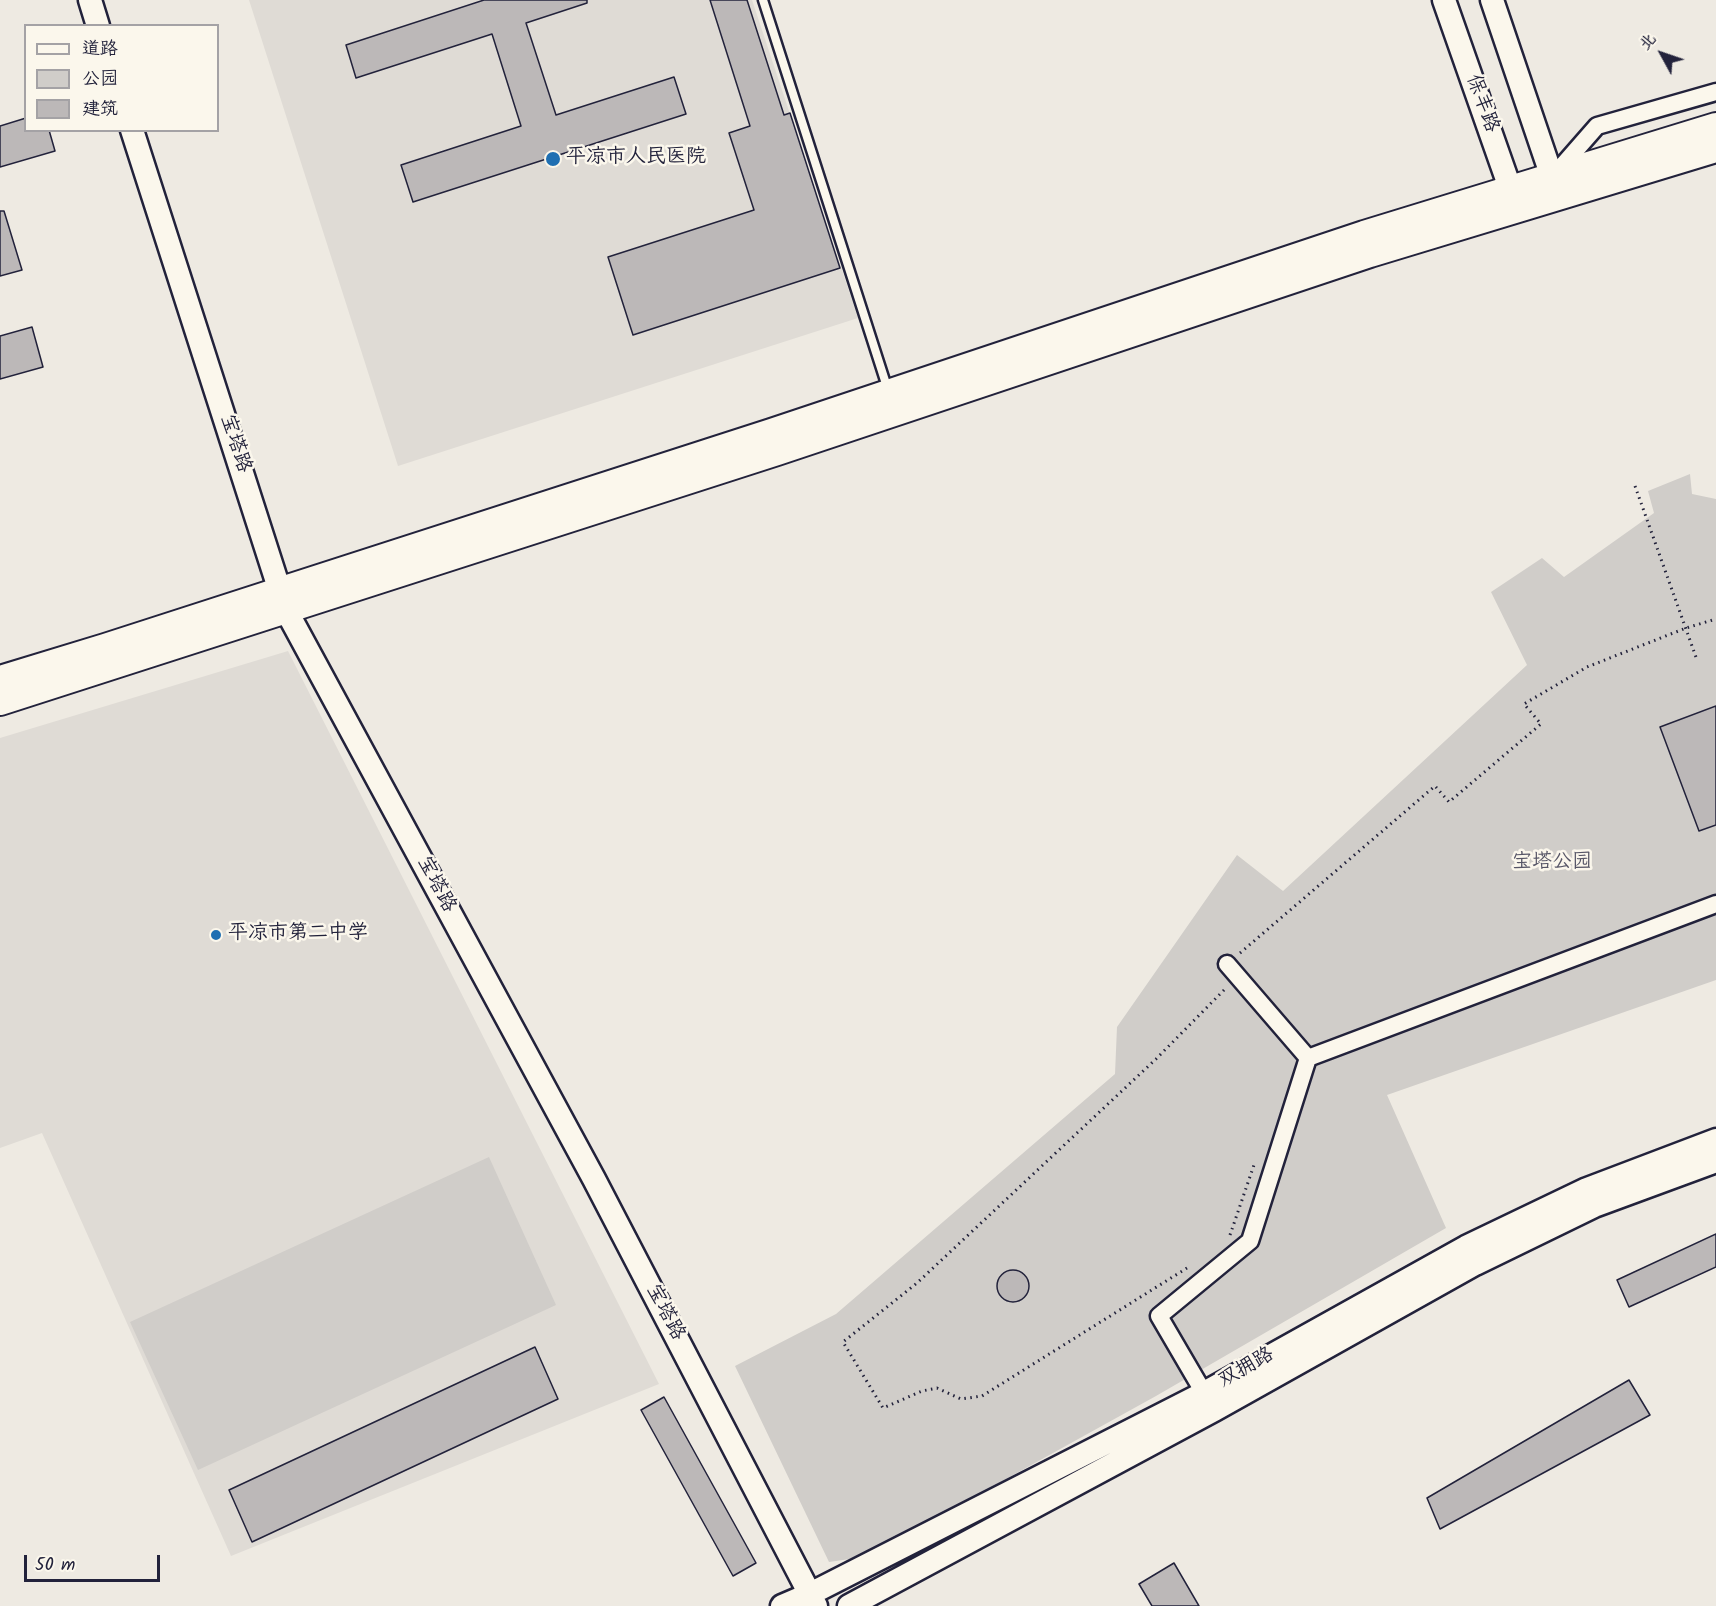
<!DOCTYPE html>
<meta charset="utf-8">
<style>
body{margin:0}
#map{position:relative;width:1716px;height:1606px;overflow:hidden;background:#eeeae2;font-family:Kalam,"LXGW WenKai TC",sans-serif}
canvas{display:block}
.legend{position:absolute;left:24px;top:24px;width:195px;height:108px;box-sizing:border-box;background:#fbf7ec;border:2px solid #a4a2a5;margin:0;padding:8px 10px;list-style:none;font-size:18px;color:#22223b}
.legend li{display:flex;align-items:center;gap:12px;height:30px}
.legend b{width:30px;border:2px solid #a4a2a5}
.north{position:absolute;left:1632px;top:24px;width:60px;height:60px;-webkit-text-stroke:4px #fbf7ec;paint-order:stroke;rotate:310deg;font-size:16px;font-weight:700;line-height:24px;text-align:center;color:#22223b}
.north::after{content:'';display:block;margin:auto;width:21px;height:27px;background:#22223b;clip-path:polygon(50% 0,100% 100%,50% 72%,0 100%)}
.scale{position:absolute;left:24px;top:1555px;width:136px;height:27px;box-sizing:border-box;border:3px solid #22223b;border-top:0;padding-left:8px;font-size:18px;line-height:21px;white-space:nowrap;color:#22223b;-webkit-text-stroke:4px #fbf7ec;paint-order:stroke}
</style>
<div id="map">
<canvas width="1716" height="1606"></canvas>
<ul class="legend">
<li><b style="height:8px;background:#fbf7ec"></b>道路</li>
<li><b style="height:16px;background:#d0cdc9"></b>公园</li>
<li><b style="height:16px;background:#bcb8b8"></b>建筑</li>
</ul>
<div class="north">北</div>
<div class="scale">50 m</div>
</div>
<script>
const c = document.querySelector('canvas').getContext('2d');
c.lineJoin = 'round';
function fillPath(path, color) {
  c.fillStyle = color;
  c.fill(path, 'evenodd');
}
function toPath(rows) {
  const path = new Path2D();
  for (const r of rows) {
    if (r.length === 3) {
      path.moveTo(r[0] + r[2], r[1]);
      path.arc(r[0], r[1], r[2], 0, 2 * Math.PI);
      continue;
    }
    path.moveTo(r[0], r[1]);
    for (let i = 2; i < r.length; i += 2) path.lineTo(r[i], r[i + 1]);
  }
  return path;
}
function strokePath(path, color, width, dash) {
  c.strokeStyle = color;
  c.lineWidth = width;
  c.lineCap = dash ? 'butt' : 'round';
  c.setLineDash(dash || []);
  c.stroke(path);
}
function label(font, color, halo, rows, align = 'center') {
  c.font = font + ' Kalam,"LXGW WenKai TC",sans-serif';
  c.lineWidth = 5;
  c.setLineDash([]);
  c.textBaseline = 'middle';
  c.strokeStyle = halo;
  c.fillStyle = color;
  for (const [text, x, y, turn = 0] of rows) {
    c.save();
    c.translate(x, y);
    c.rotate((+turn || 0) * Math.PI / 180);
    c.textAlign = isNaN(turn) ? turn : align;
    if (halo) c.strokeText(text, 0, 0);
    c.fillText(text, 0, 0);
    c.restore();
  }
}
fillPath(toPath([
 [249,0,752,0,858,318,398,466],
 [288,651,659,1384,231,1556,42,1133,0,1148,0,738]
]), '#dfdbd5');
fillPath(toPath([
 [1690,474,1692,494,1716,499,1716,980,1387,1095,1446,1228,1156,1396,912,1531,857,1558,829,1562,735,1366,836,1314,1115,1074,1117,1027,1237,855,1283,891,1527,665,1491,592,1542,558,1564,577,1654,513,1648,491],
 [489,1157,556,1305,198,1470,130,1322]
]), '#d0cdc9');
const building = toPath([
 [484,0,587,0,587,3,526,23,556,115,674,77,686,114,413,202,401,165,521,126,492,34,356,78,346,45,484,0],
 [710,0,747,0,784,115,790,113,840,268,633,335,608,257,754,210,729,133,750,126,710,0],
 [26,118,26,130,49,130,55,151,0,167,0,126,26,118],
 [0,211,4,211,22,270,0,276,0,211],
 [32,327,43,367,0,379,0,336,32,327],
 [1716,706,1716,825,1699,831,1660,727,1716,706],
 [1716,1234,1716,1267,1629,1307,1617,1280,1716,1234],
 [1013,1286,16],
 [535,1347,558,1399,252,1542,229,1490,535,1347],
 [1629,1380,1650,1415,1440,1529,1427,1498,1629,1380],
 [664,1397,756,1563,733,1576,641,1410,664,1397],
 [1174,1563,1199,1606,1152,1606,1139,1584,1174,1563]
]);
fillPath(building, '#bcb8b8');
strokePath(building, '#22223b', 1.5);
const lane = toPath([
 [763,0,888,390]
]);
const street = toPath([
 [1555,174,1597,126,1716,92],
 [1227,964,1308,1058],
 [1308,1058,1716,904],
 [1204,1393,1159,1316,1250,1241,1308,1058]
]);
const secondary = toPath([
 [90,0,98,26],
 [1444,0,1516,205],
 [1492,0,1552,177,1555,193],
 [132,130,286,610,594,1179,816,1606],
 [782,1606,810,1594,1204,1393,1466,1247,1587,1189,1716,1140],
 [849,1606,1214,1410,1475,1264,1594,1206,1716,1161]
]);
const primary = toPath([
 [0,679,105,647,771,432,1364,234,1716,126],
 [0,702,777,452,1370,254,1716,149]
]);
strokePath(lane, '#22223b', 13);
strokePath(street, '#22223b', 21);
strokePath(secondary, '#22223b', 27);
strokePath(primary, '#22223b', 30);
strokePath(toPath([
 [1635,486,1697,660],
 [1240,953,1435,786,1449,802,1541,724,1524,704,1587,667,1686,628,1716,619],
 [1230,1235,1255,1162],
 [1187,1268,982,1396,961,1399,937,1388,922,1391,883,1408,843,1342,917,1283,1156,1059,1225,989]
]), '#22223b', 3, [1.5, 4.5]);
strokePath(lane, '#fbf7ec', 8);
strokePath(street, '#fbf7ec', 16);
strokePath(secondary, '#fbf7ec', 22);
strokePath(primary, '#fbf7ec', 26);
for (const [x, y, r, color] of [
 [553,159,8,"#1f6fb2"],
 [216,935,6,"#1f6fb2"]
]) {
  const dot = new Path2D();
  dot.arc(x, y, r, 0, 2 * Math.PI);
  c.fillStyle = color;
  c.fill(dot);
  strokePath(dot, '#fbf7ec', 2);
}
label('20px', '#22223b', '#fbf7ec', [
 ["保丰路",1481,104,70],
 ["宝塔路",234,444,72],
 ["宝塔路",435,885,62],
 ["宝塔路",664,1313,62],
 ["双拥路",1247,1369,-30]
]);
label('20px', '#22223b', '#fbf7ec', [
 ["平凉市人民医院",566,159],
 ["平凉市第二中学",228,935]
], 'left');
label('20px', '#565566', '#fbf7ec', [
 ["宝塔公园",1552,864]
]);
</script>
